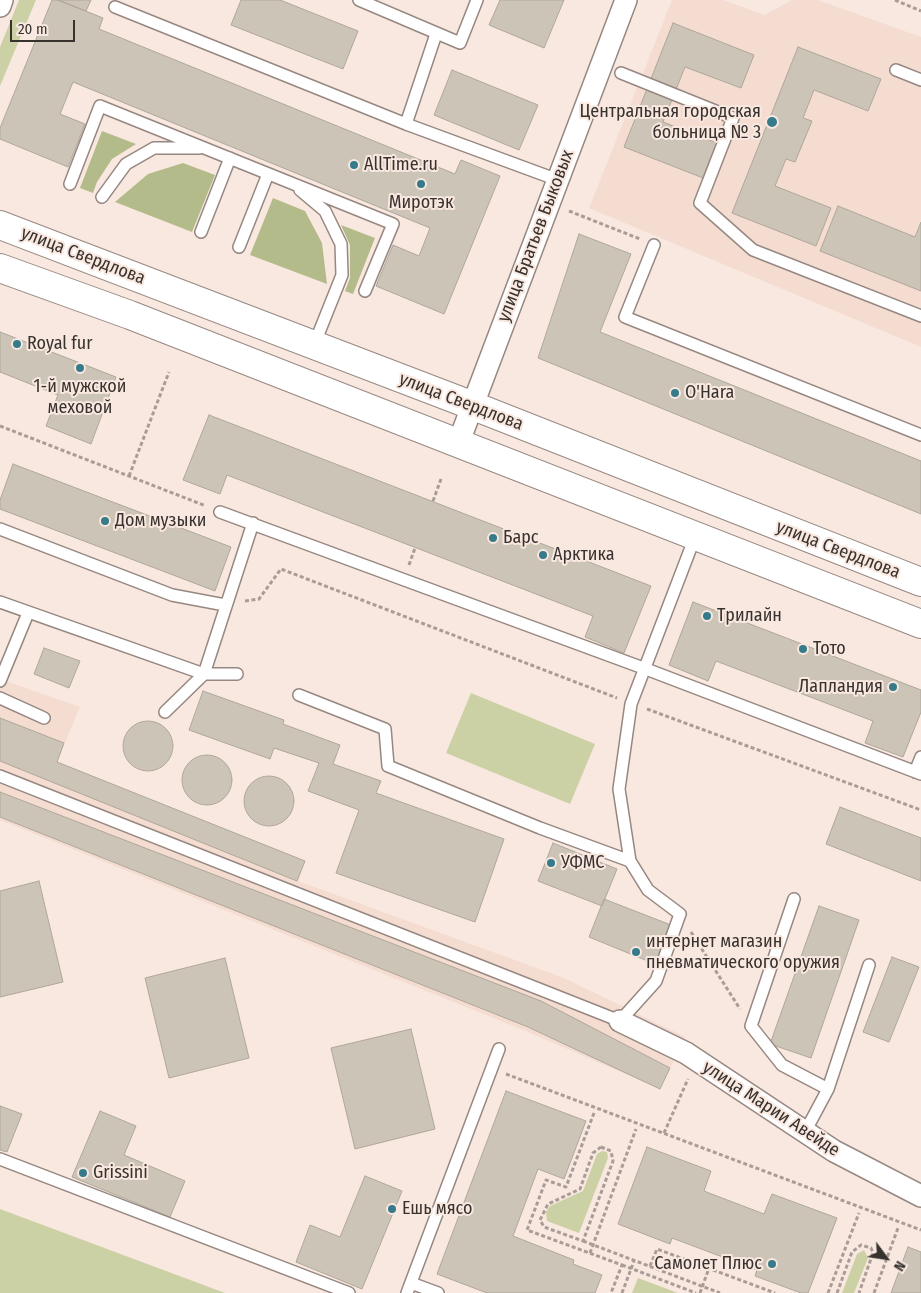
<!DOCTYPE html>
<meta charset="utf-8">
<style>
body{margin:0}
#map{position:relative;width:921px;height:1293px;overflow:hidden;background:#f9e8e0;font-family:"Fira Sans Condensed",sans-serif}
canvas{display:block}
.north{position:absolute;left:861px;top:1233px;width:50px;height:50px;-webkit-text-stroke:4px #f9e8e0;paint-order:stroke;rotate:121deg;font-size:14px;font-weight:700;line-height:20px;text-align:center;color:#38322f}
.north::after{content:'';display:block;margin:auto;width:18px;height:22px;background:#38322f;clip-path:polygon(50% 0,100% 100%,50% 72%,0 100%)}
.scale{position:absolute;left:10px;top:20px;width:65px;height:22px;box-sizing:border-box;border:2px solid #38322f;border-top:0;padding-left:6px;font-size:15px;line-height:18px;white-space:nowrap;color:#38322f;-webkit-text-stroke:4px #f9e8e0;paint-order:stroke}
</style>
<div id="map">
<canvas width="921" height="1293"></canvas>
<div class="north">N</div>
<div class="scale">20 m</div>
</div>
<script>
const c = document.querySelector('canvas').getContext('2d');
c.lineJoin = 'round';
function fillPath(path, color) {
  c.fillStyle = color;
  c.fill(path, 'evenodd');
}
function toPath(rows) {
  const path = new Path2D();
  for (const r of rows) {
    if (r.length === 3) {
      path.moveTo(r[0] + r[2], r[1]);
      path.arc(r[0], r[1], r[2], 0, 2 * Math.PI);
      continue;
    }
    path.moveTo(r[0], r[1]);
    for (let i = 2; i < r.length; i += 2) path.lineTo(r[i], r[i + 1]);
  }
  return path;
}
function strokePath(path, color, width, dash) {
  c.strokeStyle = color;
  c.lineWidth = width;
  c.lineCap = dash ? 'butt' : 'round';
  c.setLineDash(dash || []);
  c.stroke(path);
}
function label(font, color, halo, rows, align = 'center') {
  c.font = font + ' "Fira Sans Condensed",sans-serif';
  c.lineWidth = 4;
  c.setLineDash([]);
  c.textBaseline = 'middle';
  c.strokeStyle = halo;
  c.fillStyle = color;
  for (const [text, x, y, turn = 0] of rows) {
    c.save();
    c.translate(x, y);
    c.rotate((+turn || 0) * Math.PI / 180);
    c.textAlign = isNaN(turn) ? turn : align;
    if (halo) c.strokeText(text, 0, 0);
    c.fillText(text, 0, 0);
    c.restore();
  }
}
fillPath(toPath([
 [672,0,723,0,764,15,792,0,818,0,921,37,921,347,589,208],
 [0,679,80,707,57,762,305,861,298,881,564,978,685,1037,660,1089,521,1029,0,820]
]), '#f4dcd0');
fillPath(toPath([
 [19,0,36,0,0,86,0,47],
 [471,693,595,744,570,804,446,753],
 [602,1151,607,1152,608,1158,579,1233,547,1221,546,1212,550,1206,583,1191,597,1154],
 [0,1209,225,1293,0,1293],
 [864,1250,868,1258,854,1293,842,1293,857,1254],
 [638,1278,678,1293,632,1293]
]), '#cbd1a4');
fillPath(toPath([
 [102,131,136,144,112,159,97,182,93,193,80,188],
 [183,163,215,175,192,232,115,202,148,174],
 [273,198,305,211,322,243,327,284,250,255],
 [341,225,375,238,353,294,345,291,350,278,350,245]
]), '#b4bb8a');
const building = toPath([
 [52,0,58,0,103,18,99,29,455,174,461,160,500,176,444,314,376,286,393,245,419,256,430,228,73,82,60,114,85,124,68,167,0,139,0,128,52,0],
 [58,0,91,0,86,11,58,0],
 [241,0,280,0,358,31,343,69,231,25,241,0],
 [500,0,564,0,544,48,489,25,500,0],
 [673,23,754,55,741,88,685,67,663,122,717,143,703,178,624,147,673,23],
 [798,47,881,79,868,111,814,90,803,118,812,121,795,162,786,159,775,186,831,208,816,246,732,213,798,47],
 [452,70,538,105,519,150,434,115,452,70],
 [838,206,915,237,921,222,921,291,820,251,838,206],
 [579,234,631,254,600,332,921,461,921,514,538,358,579,234],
 [0,332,116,377,91,444,46,426,58,395,0,372,0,332],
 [209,415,651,586,624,653,585,637,593,616,227,475,220,494,183,480,209,415],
 [13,464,231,547,215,591,0,509,0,500,13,464],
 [693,602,921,690,921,712,903,757,865,743,873,721,716,661,708,681,669,665,693,602],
 [44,648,80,661,69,688,34,674,44,648],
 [203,691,284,720,283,724,340,745,333,764,381,781,376,793,504,839,475,922,336,873,359,810,308,791,319,763,274,748,270,759,189,730,203,691],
 [0,718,64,743,57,762,305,861,297,881,0,761,0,718],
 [148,746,25],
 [207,780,25],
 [269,801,25],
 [0,792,541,1001,670,1068,660,1089,528,1027,0,817,0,792],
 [840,807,921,838,921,881,826,844,840,807],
 [553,843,617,869,602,906,538,881,553,843],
 [39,881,63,982,0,997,0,891,39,881],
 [604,899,671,925,655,964,589,937,604,899],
 [819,906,859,920,811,1058,770,1044,819,906],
 [892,957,919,967,889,1042,863,1032,892,957],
 [225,958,249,1058,169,1078,145,978,225,958],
 [411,1029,435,1129,355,1149,331,1048,411,1029],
 [506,1091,586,1121,564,1179,538,1169,513,1236,574,1260,573,1264,602,1275,595,1293,487,1293,437,1274,506,1091],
 [0,1106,22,1114,7,1152,0,1150,0,1106],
 [100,1111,136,1126,124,1155,185,1181,170,1217,72,1177,100,1111],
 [647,1147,711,1171,704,1191,709,1193,764,1214,772,1194,837,1218,808,1293,801,1293,755,1276,757,1270,672,1238,670,1244,618,1224,647,1147],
 [365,1176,402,1191,362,1289,296,1262,310,1225,340,1237,365,1176],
 [908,1247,921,1252,921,1293,891,1293,908,1247]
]);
fillPath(building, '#ccc4b6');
strokePath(building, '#afa79a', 1);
const service = toPath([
 [359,0,460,43,477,0],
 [115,7,406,124,558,180],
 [896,70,921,80],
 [621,73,733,118,700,203,753,250,921,316],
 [406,124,436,34],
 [70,184,100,106,393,224,365,291],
 [300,190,325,211,341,244,342,275,314,345],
 [102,197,126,164,154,148,199,148],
 [201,232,230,158],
 [654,245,625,317,921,435],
 [239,247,268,174],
 [220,512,646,669,921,774],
 [0,529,172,595,225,605],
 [0,602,204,674,237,674],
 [0,681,28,613],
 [0,698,44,718],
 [165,712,204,674,253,523],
 [915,772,921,757],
 [0,776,620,1021,656,981,680,914,648,890,630,861,540,828,388,766,385,729,299,695],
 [630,861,619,789,631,704,695,537],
 [794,899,751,1026,782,1065,828,1089],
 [805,1132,828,1089,869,965],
 [0,1159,349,1293],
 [411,1283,438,1293],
 [407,1293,499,1049]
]);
const minor = toPath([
 [0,6,2,0],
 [458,444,626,0],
 [620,1021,686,1053,834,1151,921,1196]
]);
const secondary = toPath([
 [0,225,471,405,921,582],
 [0,268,130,315,921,624]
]);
strokePath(service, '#968780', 14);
strokePath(minor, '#968780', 24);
strokePath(secondary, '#968780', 30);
strokePath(toPath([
 [895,0,921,11],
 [569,211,640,239],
 [0,426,206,506],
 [129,476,169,372],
 [433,501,441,479],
 [409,565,415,548],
 [245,601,259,599,281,569,617,698],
 [647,709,921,810],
 [691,932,740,1009],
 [506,1074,921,1230],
 [594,1113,566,1187,546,1180,527,1230,622,1265,611,1293],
 [664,1133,688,1079],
 [601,1147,611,1151,613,1161,583,1241,544,1227,540,1220,548,1204,580,1189,593,1153,601,1147],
 [583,1241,720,1293],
 [590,1253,636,1129],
 [622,1265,696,1293],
 [650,1266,657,1249,775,1293],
 [622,1293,634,1261],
 [700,1293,709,1268],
 [828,1293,859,1213],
 [837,1293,852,1252,861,1245,871,1248,873,1253,859,1293],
 [874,1293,898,1228]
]), '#a99c96', 3, [4, 2.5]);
strokePath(service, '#fff', 11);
strokePath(minor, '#fff', 21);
strokePath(secondary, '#fff', 28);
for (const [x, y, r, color] of [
 [772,122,6,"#377b8a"],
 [354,165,5,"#377b8a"],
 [421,184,5,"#377b8a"],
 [17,344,5,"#377b8a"],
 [80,368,5,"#377b8a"],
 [675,393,5,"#377b8a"],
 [105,521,5,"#377b8a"],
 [493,538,5,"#377b8a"],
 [543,555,5,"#377b8a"],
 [707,616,5,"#377b8a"],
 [803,649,5,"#377b8a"],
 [893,687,5,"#377b8a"],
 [551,863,5,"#377b8a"],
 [636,952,5,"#377b8a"],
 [83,1173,5,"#377b8a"],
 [392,1209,5,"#377b8a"],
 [772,1264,5,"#377b8a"]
]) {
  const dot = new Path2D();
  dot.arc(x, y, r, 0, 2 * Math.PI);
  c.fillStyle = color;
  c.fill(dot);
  strokePath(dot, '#f9e8e0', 2);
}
label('18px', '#38322f', '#f9e8e0', [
 ["Центральная городская",761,112,"right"],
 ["больница № 3",761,133,"right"],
 ["AllTime.ru",364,165],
 ["Миротэк",421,203,"center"],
 ["Royal fur",27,344],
 ["1-й мужской",80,387,"center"],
 ["меховой",80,408,"center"],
 ["O'Hara",685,393],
 ["Дом музыки",115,521],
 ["Барс",503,538],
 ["Арктика",553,555],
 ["Трилайн",717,616],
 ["Тото",813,649],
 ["Лапландия",883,687,"right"],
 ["УФМС",561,863],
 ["интернет магазин",646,942],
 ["пневматического оружия",646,963],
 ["Grissini",93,1173],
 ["Ешь мясо",402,1209],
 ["Самолет Плюс",762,1264,"right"]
], 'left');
label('18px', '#38322f', '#f9e8e0', [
 ["улица Братьев Быковых",536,236,-69],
 ["улица Свердлова",83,256,21],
 ["улица Свердлова",461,402,21],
 ["улица Свердлова",838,550,21],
 ["улица Марии Авейде",771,1109,33]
]);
</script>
